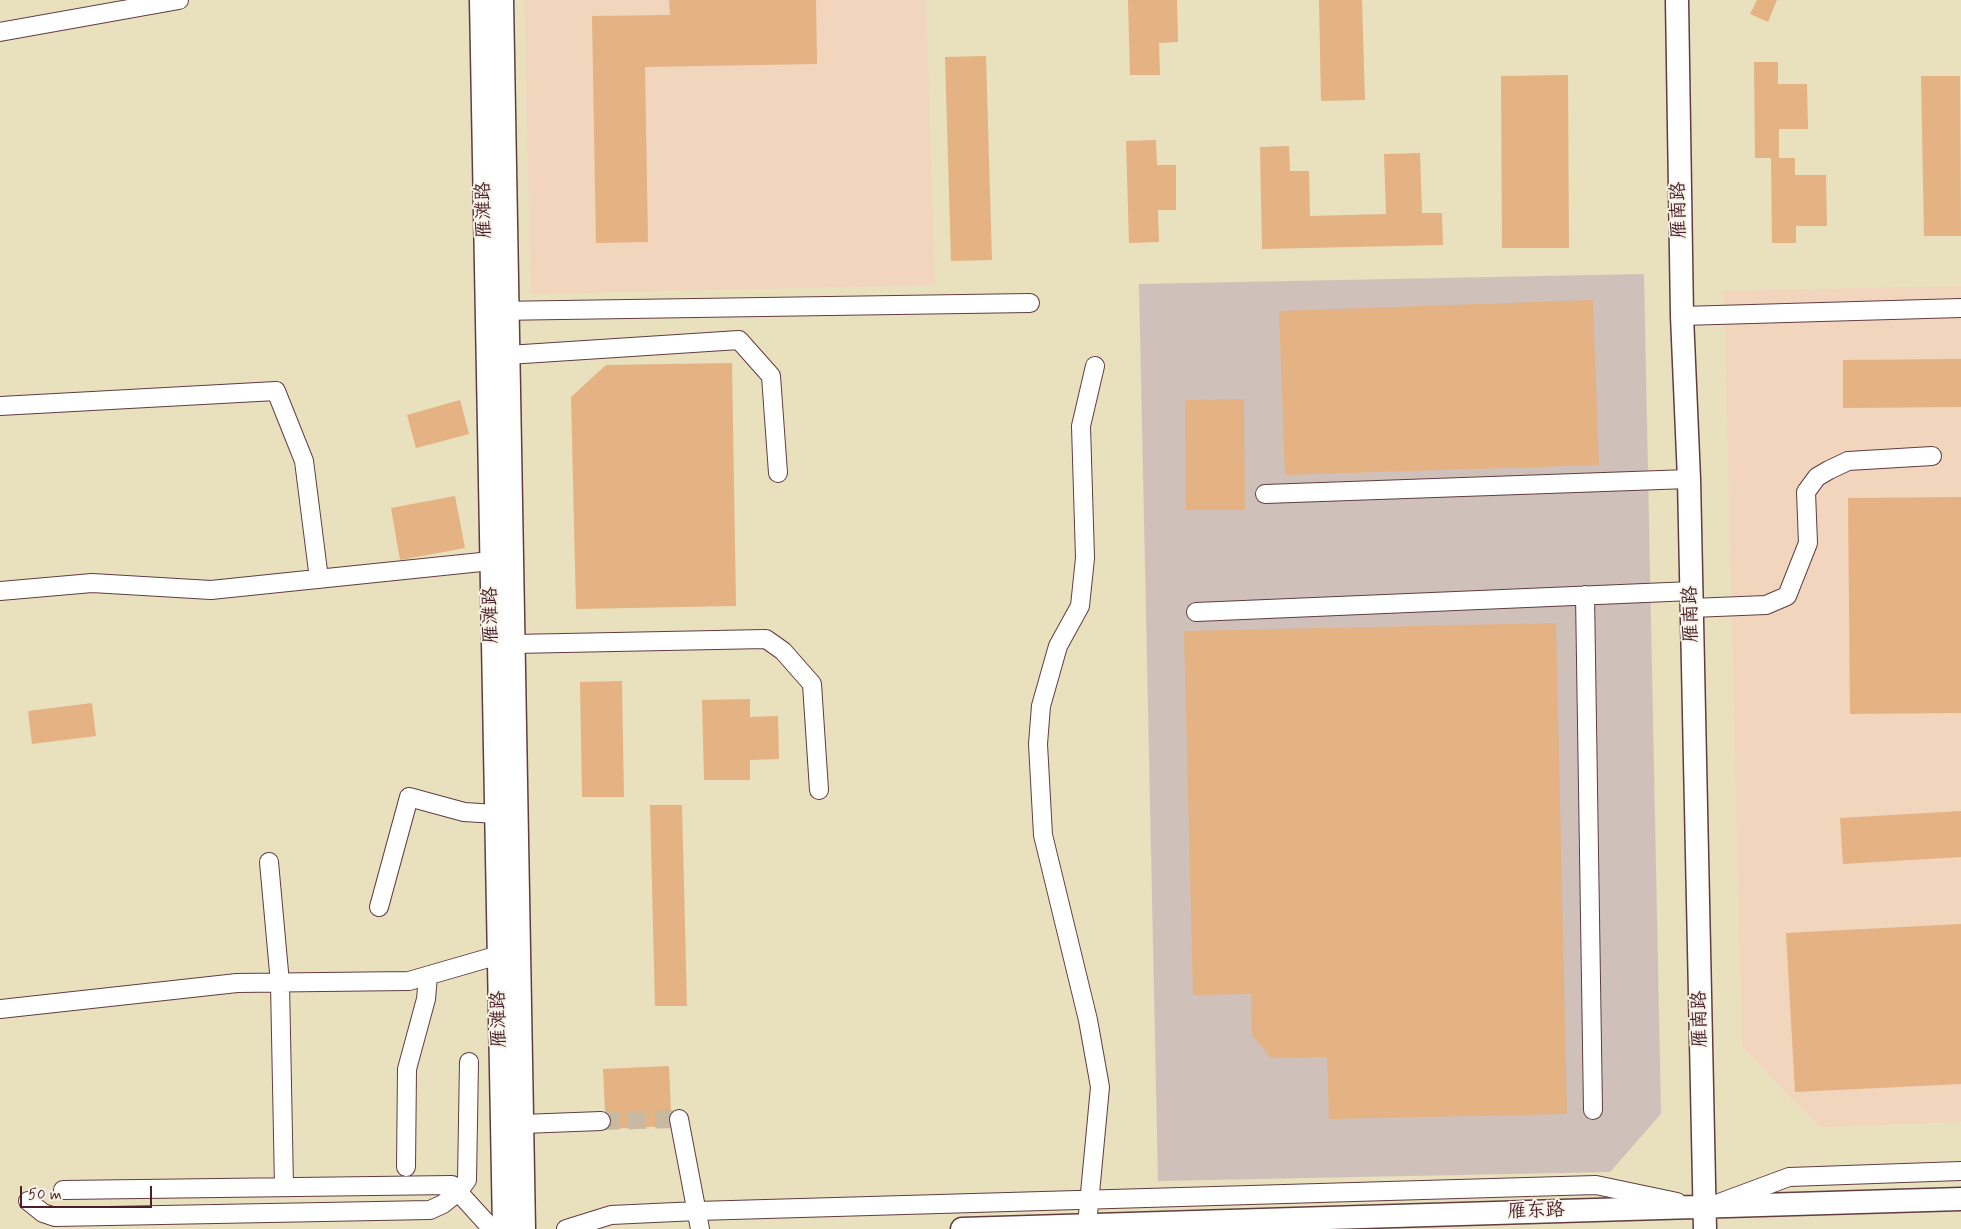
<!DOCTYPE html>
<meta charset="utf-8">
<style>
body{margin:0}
#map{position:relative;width:1961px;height:1229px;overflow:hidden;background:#e9e0be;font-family:Mynerve,sans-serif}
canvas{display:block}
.scale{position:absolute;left:20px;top:1186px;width:132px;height:22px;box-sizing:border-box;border:2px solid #4a1f2b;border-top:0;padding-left:6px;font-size:15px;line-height:18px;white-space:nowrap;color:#4a1f2b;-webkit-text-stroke:4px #f7f3e8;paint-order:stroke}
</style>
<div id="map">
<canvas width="1961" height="1229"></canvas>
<div class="scale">50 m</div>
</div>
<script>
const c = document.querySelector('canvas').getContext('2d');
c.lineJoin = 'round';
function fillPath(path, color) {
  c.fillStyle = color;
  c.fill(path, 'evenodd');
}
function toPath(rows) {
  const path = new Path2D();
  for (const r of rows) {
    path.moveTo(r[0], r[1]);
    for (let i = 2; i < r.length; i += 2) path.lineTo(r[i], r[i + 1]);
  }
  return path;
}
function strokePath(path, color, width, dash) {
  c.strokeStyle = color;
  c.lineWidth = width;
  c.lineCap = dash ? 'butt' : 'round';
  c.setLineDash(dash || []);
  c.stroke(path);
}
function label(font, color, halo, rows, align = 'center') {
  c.font = font + ' Mynerve,"LXGW WenKai TC",sans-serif';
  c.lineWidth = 4;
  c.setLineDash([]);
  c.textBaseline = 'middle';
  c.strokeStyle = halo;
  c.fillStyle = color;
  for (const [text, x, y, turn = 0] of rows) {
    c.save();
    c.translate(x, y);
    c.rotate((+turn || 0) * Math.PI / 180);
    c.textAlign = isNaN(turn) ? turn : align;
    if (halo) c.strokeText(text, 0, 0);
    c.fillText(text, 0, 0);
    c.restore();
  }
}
fillPath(toPath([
 [524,0,926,0,935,285,531,294],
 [1961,286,1961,1122,1820,1127,1742,1047,1724,291]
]), '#f2d5bd');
fillPath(toPath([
 [1644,274,1661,1114,1610,1172,1158,1181,1139,284]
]), '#cfc1ba');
fillPath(toPath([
 [669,0,816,0,817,64,645,67,648,242,596,243,592,16,670,15],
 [1128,0,1177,0,1178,42,1159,43,1160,75,1130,75],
 [1319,0,1362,0,1365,100,1321,101],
 [1757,0,1777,0,1768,22,1750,14],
 [986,56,992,260,951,261,945,57],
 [1754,62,1778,62,1778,84,1807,84,1808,129,1779,129,1779,158,1795,158,1795,175,1826,175,1827,226,1796,226,1796,243,1772,243,1771,158,1755,158],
 [1568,75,1569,248,1502,248,1501,76],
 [1921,76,1960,76,1961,236,1924,236],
 [1156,140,1157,165,1176,165,1176,210,1158,210,1159,242,1129,243,1126,141],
 [1289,146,1290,171,1309,171,1310,216,1386,214,1384,154,1420,153,1422,213,1442,213,1443,245,1262,249,1260,147],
 [1593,300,1599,465,1285,475,1279,311],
 [1961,359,1961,407,1843,408,1843,360],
 [732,363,736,606,576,609,571,397,606,365],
 [1244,399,1245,510,1186,510,1185,400],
 [460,400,469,434,416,448,407,415],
 [455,496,465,548,400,560,391,508],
 [1961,497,1961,713,1850,714,1848,498],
 [1556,623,1567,1114,1329,1119,1327,1057,1271,1058,1252,1035,1251,994,1193,995,1184,631],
 [622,681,624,797,582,797,580,682],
 [750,699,750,717,778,716,779,759,750,760,750,780,704,780,702,700],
 [92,703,96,736,32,744,28,711],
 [650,805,682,805,687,1006,655,1006],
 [1961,811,1961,857,1843,864,1840,818],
 [1961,924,1961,1084,1795,1092,1786,933],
 [669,1066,671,1112,669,1116,670,1126,608,1129,612,1120,610,1115,605,1111,603,1069]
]), '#e4b283');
strokePath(toPath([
 [601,1121,679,1119]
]), '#c9b9a1', 18, [18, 9]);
const minor = toPath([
 [0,32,179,0],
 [495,311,1030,303],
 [1682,316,1961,308],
 [508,355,739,340,771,376,778,473],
 [0,406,276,391,304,461,319,579],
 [1265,494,1689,479],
 [0,591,92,583,211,590,491,561],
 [1585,595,1593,1110],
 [1692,608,1766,605,1787,596,1808,543,1806,492,1817,477,1829,470,1848,461,1932,456],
 [1196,612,1692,591],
 [514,644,766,639,783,651,812,684,819,790],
 [269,862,280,983,284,1187],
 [379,907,409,797,464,812,496,814],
 [0,1009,237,983,409,981,499,955],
 [679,1119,700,1229],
 [523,1124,601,1121],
 [406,1167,407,1069,426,999,428,976],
 [63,1190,452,1185,492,1229],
 [28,1201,43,1213,55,1217,430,1210,443,1204,458,1192,467,1180,469,1062],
 [1719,1203,1789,1177,1961,1171],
 [1087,1225,1100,1087,1088,1020,1043,835,1038,744,1041,706,1058,646,1080,606,1085,558,1081,426,1095,366],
 [566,1229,611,1215,697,1211,1596,1185,1677,1202]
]);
const major = toPath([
 [481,0,504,1229],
 [502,0,524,1229],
 [1677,0,1682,316,1689,479,1705,1229],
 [962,1229,1961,1199]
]);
strokePath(minor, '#623c41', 20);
strokePath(major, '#623c41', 25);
strokePath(minor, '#fff', 18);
strokePath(major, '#fff', 22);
label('19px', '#4a1f2b', '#f7f3e8', [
 ["雁滩路",485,210,-91],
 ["雁南路",1680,210,-91],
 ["雁南路",1692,614,-91],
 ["雁滩路",492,615,-91],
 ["雁滩路",500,1019,-91],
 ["雁南路",1701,1019,-91],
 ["雁东路",1536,1212,-2]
]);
</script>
